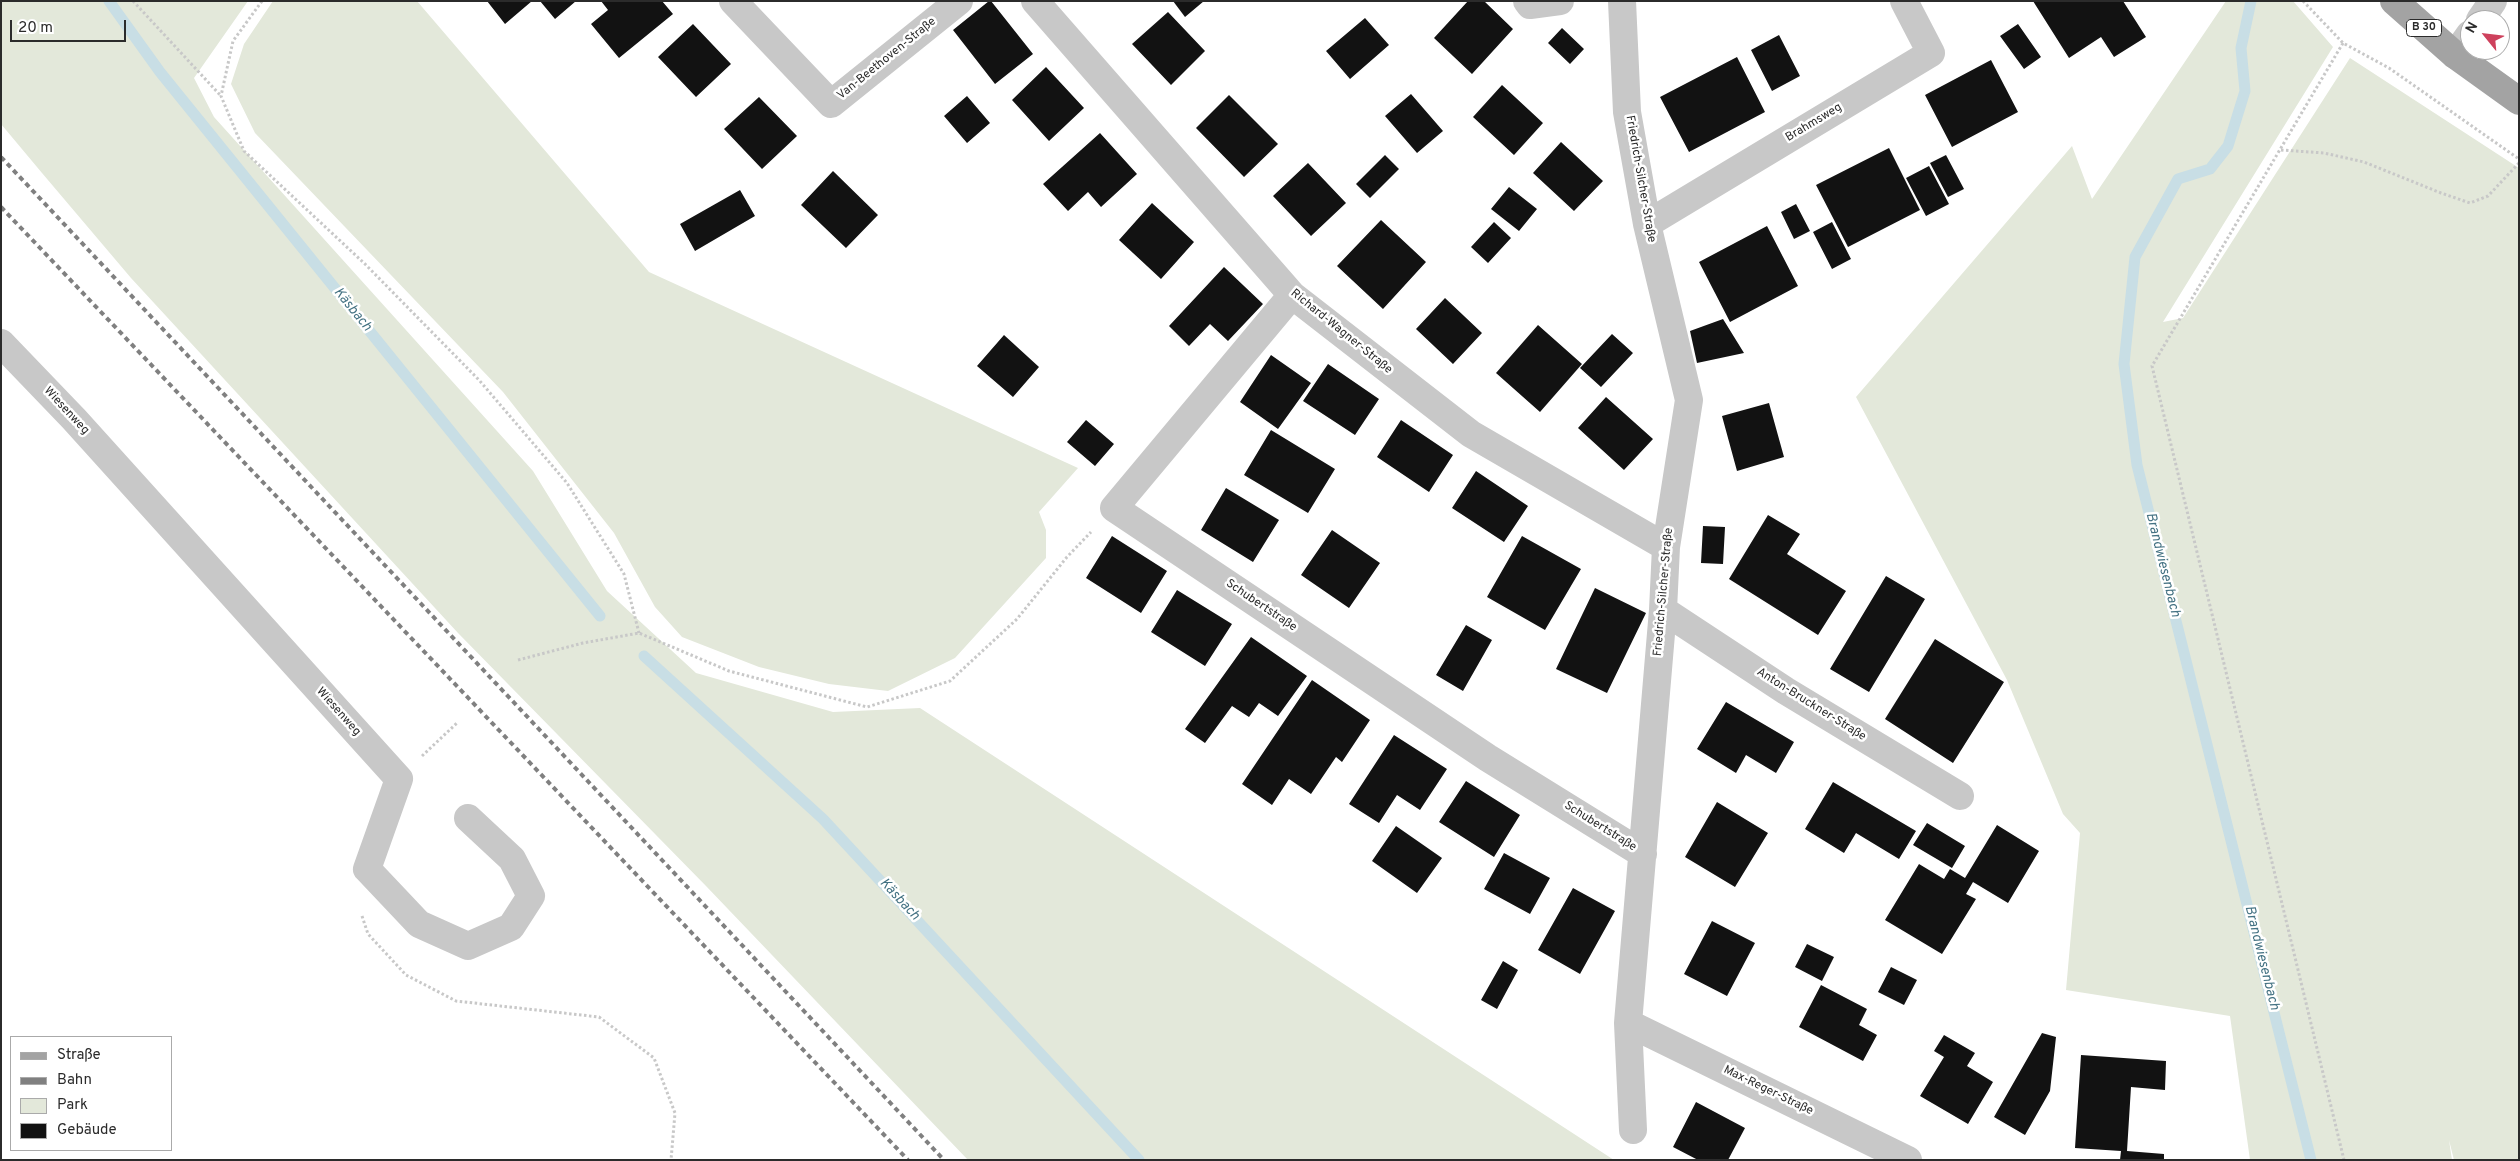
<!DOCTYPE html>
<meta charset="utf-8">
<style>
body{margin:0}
#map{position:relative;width:2520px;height:1161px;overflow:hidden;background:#fff;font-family:Overpass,sans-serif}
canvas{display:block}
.frame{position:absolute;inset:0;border:2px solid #2b2b2b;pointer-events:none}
.legend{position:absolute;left:10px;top:1036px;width:162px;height:115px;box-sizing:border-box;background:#fff;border:1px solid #aaa;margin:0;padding:6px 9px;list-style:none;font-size:15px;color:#2b2b2b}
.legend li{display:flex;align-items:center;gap:10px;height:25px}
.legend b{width:25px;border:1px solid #aaa}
.north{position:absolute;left:2460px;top:10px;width:50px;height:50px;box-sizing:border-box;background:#fff;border:1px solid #aaa;border-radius:50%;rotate:299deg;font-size:14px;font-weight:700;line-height:20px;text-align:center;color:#2b2b2b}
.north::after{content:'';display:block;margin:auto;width:18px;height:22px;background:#ce415d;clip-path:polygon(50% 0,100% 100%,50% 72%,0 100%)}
.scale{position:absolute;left:10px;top:20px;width:116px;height:22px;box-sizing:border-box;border:2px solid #2b2b2b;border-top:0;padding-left:6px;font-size:15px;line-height:18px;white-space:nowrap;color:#2b2b2b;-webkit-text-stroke:4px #fff;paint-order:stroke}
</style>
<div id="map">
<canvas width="2520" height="1161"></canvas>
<div class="frame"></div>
<ul class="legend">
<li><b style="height:6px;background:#a3a3a3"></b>Straße</li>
<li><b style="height:6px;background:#808080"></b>Bahn</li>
<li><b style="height:14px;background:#e3e8da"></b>Park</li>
<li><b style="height:14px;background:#121212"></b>Gebäude</li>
</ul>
<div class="north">N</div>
<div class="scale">20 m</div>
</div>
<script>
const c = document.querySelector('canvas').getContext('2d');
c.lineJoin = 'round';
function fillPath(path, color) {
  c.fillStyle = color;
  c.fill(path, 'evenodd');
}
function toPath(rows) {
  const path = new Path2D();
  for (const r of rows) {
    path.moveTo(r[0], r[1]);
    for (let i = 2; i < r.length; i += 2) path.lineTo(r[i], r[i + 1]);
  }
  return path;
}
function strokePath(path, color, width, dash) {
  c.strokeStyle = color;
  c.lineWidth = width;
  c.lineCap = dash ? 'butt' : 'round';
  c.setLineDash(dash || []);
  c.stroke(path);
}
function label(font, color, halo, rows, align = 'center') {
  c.font = font + ' Overpass,sans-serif';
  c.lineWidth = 5;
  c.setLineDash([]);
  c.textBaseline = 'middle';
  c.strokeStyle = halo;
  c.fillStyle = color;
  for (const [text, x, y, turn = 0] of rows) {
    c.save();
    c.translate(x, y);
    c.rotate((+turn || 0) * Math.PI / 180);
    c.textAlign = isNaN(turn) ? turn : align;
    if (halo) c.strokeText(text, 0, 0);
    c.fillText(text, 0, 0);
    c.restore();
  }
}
fillPath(toPath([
 [1,1,248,1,194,78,214,117,533,471,607,591,696,673,833,712,920,708,1614,1160,968,1160,706,886,458,633,131,278,42,173,1,124],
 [273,1,417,1,649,272,1078,468,1039,512,1046,530,1046,558,955,658,888,691,829,684,759,667,682,637,655,607,614,533,503,392,255,133,231,84,244,44],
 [2226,1,2293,1,2333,47,2163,322,2183,318,2350,58,2519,168,2519,1160,2454,1160,2449,1140,2452,1160,2250,1160,2230,1016,2066,990,2080,833,2063,814,2007,680,1856,397,2072,146,2092,199]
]), '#e3e8da');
strokePath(toPath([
 [109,1,160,72,600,616],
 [2251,1,2241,48,2245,91,2228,146,2210,169,2178,179,2135,257,2124,364,2137,465,2311,1160],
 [644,656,823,819,1139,1160]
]), '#c8dee5', 11);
fillPath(toPath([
 [487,1,532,1,505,24],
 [540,1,576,1,555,19],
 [601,1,662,1,673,14,619,58,591,24,608,10],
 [989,1,991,1,1033,54,995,84,953,30],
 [1173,1,1204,1,1185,17],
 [1468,1,1484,1,1513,29,1472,74,1434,38],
 [2033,1,2123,1,2146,37,2114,57,2101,37,2069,58],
 [1168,12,1205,51,1171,85,1132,44],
 [1365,18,1389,45,1350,79,1326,51],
 [693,24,731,64,696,97,658,57],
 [2018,24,2041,57,2024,69,2000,36],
 [1562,28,1584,49,1570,64,1548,43],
 [1779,35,1800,76,1772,91,1751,50],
 [1737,57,1765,112,1689,152,1660,97],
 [1991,60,2018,112,1952,147,1925,95],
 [1046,67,1084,108,1049,141,1012,100],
 [1502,85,1543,123,1514,155,1473,117],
 [1411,94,1443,131,1417,153,1385,116],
 [1229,95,1278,144,1244,177,1196,128],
 [967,96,990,123,967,143,944,116],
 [759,97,797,136,762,169,724,129],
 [1100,133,1137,174,1101,207,1088,192,1068,211,1043,184],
 [1561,142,1603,181,1574,211,1533,173],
 [1889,148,1920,210,1848,247,1816,185],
 [1385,155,1399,169,1370,198,1356,184],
 [1946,155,1964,189,1948,197,1930,163],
 [1308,163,1346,203,1311,236,1273,196],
 [1929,166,1949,204,1926,216,1906,178],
 [833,171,878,215,846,248,801,205],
 [1509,187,1537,209,1519,231,1491,209],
 [740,190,755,216,695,251,680,224],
 [1152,203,1194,242,1161,279,1119,240],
 [1796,204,1810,231,1794,239,1781,212],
 [1381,220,1426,262,1383,309,1337,266],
 [1494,222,1511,238,1488,263,1471,247],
 [1832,222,1851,259,1832,269,1813,232],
 [1767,226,1798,286,1730,322,1699,262],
 [1224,267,1263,304,1228,341,1210,324,1189,346,1169,326],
 [1445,298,1482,333,1453,364,1416,329],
 [1723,319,1744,353,1697,363,1690,331],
 [1538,325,1582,364,1540,412,1496,373],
 [1612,334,1633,353,1601,387,1580,368],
 [1004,335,1039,367,1013,397,977,366],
 [1271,355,1311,383,1278,429,1240,402],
 [1328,364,1379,399,1355,435,1303,401],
 [1606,397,1653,439,1624,470,1578,428],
 [1769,403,1784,457,1737,471,1722,416],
 [1086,420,1114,444,1095,466,1067,442],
 [1401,420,1453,455,1429,492,1377,457],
 [1271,430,1335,469,1308,513,1244,475],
 [1476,471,1528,506,1504,542,1452,508],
 [1226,488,1279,520,1253,562,1201,530],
 [1768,515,1800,534,1787,554,1846,591,1818,635,1729,579],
 [1703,526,1725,527,1723,564,1701,563],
 [1332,530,1380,563,1349,608,1301,575],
 [1112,536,1167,571,1141,613,1086,578],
 [1522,536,1581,569,1545,630,1487,597],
 [1886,576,1925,599,1869,692,1830,669],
 [1595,588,1646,613,1607,693,1556,669],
 [1177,590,1232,624,1205,666,1151,632],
 [1466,625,1492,640,1463,691,1436,675],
 [1251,637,1307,676,1278,716,1259,703,1249,717,1232,706,1205,743,1185,729],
 [1935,639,2004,682,1953,763,1885,719],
 [1312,680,1370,720,1342,762,1336,757,1311,794,1289,779,1272,805,1242,784],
 [1726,702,1794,742,1776,773,1746,755,1736,773,1697,749],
 [1394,735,1447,769,1420,810,1397,795,1379,823,1349,804],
 [1466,781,1520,815,1494,857,1439,822],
 [1833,782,1916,831,1899,859,1856,833,1844,853,1805,829],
 [1717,802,1768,833,1735,887,1685,857],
 [1927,823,1965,846,1952,868,1913,845],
 [1997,825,2039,851,2008,903,1973,882,1966,894,1976,899,1942,954,1885,920,1919,864,1944,879,1950,869,1965,878],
 [1396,826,1442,858,1417,893,1372,861],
 [1504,853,1550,878,1530,914,1484,889],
 [1573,888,1615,911,1580,974,1538,950],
 [1712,921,1755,943,1727,996,1684,974],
 [1807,944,1834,957,1822,981,1795,967],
 [1503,961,1518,970,1497,1009,1481,1000],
 [1891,967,1917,980,1904,1005,1878,992],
 [1821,985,1867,1009,1859,1025,1877,1035,1863,1061,1799,1027],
 [2042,1033,2056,1037,2050,1091,2025,1135,1994,1117],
 [1944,1035,1975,1053,1967,1066,1993,1082,1968,1124,1920,1096,1944,1057,1934,1051],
 [2081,1055,2166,1061,2165,1090,2131,1087,2127,1151,2164,1154,2164,1160,2120,1160,2121,1151,2075,1148],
 [1696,1102,1745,1128,1728,1160,1698,1160,1673,1147]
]), '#121212');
strokePath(toPath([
 [133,1,221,96],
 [262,1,233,41,221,96,244,151,365,264,479,380,567,483,624,574,639,633],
 [2303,1,2343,43,2389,68,2519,159],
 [2343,43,2152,366,2344,1160],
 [2281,150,2324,153,2364,162,2441,193,2470,203,2488,196,2519,163],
 [518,660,583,643,639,633,729,671,867,707,950,681,1017,619,1067,557,1091,532],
 [422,756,458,722],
 [362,916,368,934,406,975,456,1001,599,1017,654,1058,675,1113,671,1160]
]), '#c8c8c8', 3, [2.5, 2.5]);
strokePath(toPath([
 [733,1,831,104,959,1],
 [1035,1,1292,295,1471,434,1666,547],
 [1527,1,1530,5,1560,1],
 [1622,1,1627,112,1647,224,1689,400,1666,547,1663,610,1628,1023,1633,1130],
 [2480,20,2493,1],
 [2455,55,2470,34],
 [1647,224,1931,53,1904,1],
 [1292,295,1114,508,1488,758,1643,854],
 [1,343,74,419,399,779,367,869,419,924,468,946,511,927,531,896,512,859,468,818],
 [1663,610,1786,691,1960,796],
 [1628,1023,1908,1160]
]), '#c8c8c8', 28);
strokePath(toPath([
 [2394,1,2455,55,2519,101]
]), '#a3a3a3', 28);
strokePath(toPath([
 [1,157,944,1160],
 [1,207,908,1160]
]), '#808080', 4, [5, 4]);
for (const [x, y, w] of [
 [2424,28,35]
]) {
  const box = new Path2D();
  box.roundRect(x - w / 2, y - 8.5, w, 17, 4);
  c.fillStyle = '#fff';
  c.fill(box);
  strokePath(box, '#2b2b2b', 1);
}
label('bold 11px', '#2b2b2b', null, [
 ["B 30",2424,28]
]);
label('12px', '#2b2b2b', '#fff', [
 ["Van-Beethoven-Straße",887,59,-39],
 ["Brahmsweg",1814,123,-31],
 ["Friedrich-Silcher-Straße",1640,179,80],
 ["Richard-Wagner-Straße",1341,332,39],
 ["Wiesenweg",66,411,47],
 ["Friedrich-Silcher-Straße",1664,592,-85],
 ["Schubertstraße",1261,606,34],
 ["Anton-Bruckner-Straße",1811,705,32],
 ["Wiesenweg",338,712,48],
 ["Schubertstraße",1600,827,32],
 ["Max-Reger-Straße",1768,1091,26]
]);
label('italic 14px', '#447283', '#fff', [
 ["Käsbach",352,310,51],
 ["Brandwiesenbach",2162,565,76],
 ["Käsbach",899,900,47],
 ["Brandwiesenbach",2261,958,76]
]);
</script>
